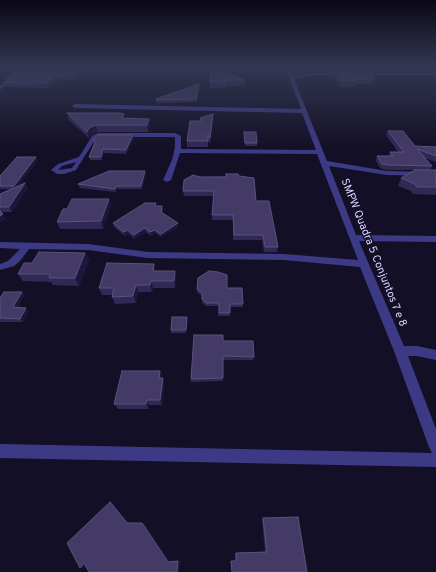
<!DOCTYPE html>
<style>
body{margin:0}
canvas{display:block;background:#130f26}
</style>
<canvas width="436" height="572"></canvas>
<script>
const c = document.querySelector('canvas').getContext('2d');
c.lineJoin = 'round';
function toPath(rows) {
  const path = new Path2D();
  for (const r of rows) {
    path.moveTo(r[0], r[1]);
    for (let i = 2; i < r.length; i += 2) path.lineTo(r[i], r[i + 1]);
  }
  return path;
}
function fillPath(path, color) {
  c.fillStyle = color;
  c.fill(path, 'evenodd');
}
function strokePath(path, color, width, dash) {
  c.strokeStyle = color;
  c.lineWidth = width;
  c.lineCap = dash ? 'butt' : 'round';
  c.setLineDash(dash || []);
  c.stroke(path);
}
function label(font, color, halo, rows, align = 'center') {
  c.font = font + ' Overpass,sans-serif';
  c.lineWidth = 3;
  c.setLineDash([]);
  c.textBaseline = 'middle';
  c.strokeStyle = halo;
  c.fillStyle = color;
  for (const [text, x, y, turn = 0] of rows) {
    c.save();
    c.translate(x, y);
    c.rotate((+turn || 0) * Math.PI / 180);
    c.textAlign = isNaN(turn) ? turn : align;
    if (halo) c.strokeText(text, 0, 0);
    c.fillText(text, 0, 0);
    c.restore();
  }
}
fillPath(toPath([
 [20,67,27,67,20,71,0,90,0,86,16,69,20,67],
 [285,67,289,67,293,76,311,73,436,73,436,75,311,75,294,79,327,161,387,171,436,172,436,176,387,175,329,166,356,235,436,236,436,242,359,241,404,346,417,346,436,350,436,360,417,356,408,356,436,429,436,467,0,458,0,444,432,453,429,447,394,351,360,267,284,260,148,258,88,250,29,249,20,261,14,266,0,270,0,264,8,261,20,249,0,248,0,242,88,244,148,252,284,254,358,260,317,154,180,153,171,180,167,182,163,180,172,160,175,147,175,137,99,137,96,138,76,170,64,174,57,174,51,170,58,164,79,157,92,136,98,133,175,133,181,136,181,149,316,150,302,113,75,108,72,106,75,104,301,109,285,67],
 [76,162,72,168,58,170,62,166,76,162]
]), '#3d3a85');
fillPath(toPath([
 [21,68,87,68,83,70,81,68,82,72,74,80,58,80,49,88,5,87,3,83],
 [210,68,245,80,245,85,225,86,225,88,210,88],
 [324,68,363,68,362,71,375,79,373,84,357,84,356,87,341,87,334,76,335,72,327,72],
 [199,84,197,102,157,103,156,99],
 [67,113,124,118,150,125,148,132,98,132,91,135,89,138,69,120],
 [213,114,213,120,210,144,208,140,208,147,187,147,187,141,200,121,200,118],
 [388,131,415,146,436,147,436,162,425,158,432,166,430,170,436,170,436,195,413,194,411,191,398,186,401,178,415,170,387,170,380,168,376,161,377,156,388,156,390,152,398,152,386,135],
 [244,132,257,143,257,146,245,146],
 [133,135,134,138,126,154,104,153,102,160,90,160,89,157,94,144,93,140],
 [38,160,18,186,28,188,12,212,0,212,6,219,0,222,0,194,10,189,0,189,0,176],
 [146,174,142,189,117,189,116,192,80,188,78,184],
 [239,176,256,201,278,247,277,252,264,252,262,240,233,240,233,220,212,220,214,196,184,196,183,191,200,177],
 [109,199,111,206,103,229,60,229,57,222,67,209],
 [156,206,162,206,163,210,162,213,178,227,161,237,156,233,151,236,146,232,135,239,129,234,125,236,114,227,113,223],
 [85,253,89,260,79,286,53,285,51,282,23,281,18,274],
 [156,271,176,278,175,288,153,288,152,292,138,292,136,303,115,304,112,297,112,295,102,295,99,288],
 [227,288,243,304,243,307,230,307,230,316,218,316,219,306,206,306,202,303,202,296,197,292,197,289],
 [22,292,24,295,18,307,28,311,23,322,0,322,0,298],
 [187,317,187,321,186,333,171,333,171,330],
 [223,341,254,357,253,360,223,360,223,381,191,382,191,379],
 [160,371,162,377,162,378,164,384,162,405,149,405,149,409,118,409,114,404],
 [263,518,307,572,232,572,231,561,236,561,235,553,265,552,262,519]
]), '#312854');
fillPath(toPath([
 [81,68,82,72,74,80,73,76],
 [83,68,87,68,83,70],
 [56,76,58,80,49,88,47,83],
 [213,114,213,120,210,144,210,138],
 [149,119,150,125,148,132,147,125],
 [96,125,98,132,91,135,89,138,87,132,89,128],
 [133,135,134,138,126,154,126,150],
 [103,149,104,153,102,160,101,157],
 [36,157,38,160,16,190,14,186],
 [145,171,146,174,142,189,141,186],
 [25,183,28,188,12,212,9,207],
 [116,186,117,189,116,192,115,189],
 [109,199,111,206,103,229,101,221],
 [3,214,6,219,0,222,0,216],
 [178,223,178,227,161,237,161,234],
 [145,228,146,232,135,239,134,235],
 [128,230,129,234,125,236,124,232],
 [155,230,156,233,151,236,150,232],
 [85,253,89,260,79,286,75,278],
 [154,264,156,271,153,271],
 [175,271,176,278,175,288,174,281],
 [151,281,153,288,152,292,150,285],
 [136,285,138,292,136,303,133,296],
 [22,292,24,295,16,311,13,307],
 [26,308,28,311,23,322,20,319],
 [160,371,162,377,161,384,159,378],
 [163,378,164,384,162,405,160,400],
 [147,400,149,405,149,409,146,404],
 [110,502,113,504,130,524,127,523],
 [142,523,145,524,170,562,168,562],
 [178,561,180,561,179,572,177,572],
 [84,563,89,563,85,568,80,568]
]), '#1d163a');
const building = toPath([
 [19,68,81,68,73,76,56,76,47,83,3,83,19,68],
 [210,68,212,68,245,80,225,80,225,82,210,82,210,68],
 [335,71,368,71,375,79,356,79,358,81,342,81,335,71],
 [199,84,196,99,156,100,156,99,199,84],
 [67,113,121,113,124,114,122,118,149,119,147,125,96,125,89,128,87,132,67,113],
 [213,114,210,138,208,134,208,141,187,141,190,121,202,121,200,118,213,114],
 [388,131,403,131,415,146,436,147,436,156,417,149,432,166,389,165,382,164,377,156,393,156,390,152,404,152,388,131],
 [244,132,256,132,257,143,245,143,244,132],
 [98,135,133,135,126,150,103,149,101,157,89,157,95,142,93,140,98,135],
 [17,157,36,157,14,186,0,186,0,176,17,157],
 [415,170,436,170,436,187,417,187,415,184,401,178,415,170],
 [109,171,145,171,141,186,116,186,115,189,78,184,109,171],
 [226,174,238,174,239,176,254,178,256,201,269,201,278,247,265,247,263,235,234,235,233,215,212,215,214,191,183,191,184,180,193,175,200,177,226,177,226,174],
 [25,183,9,207,0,207,0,194,25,183],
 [72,199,109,199,101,221,57,222,63,209,67,209,72,199],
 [145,203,156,203,155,206,162,206,161,212,178,223,161,234,155,230,150,232,145,228,134,235,128,230,124,232,113,223,145,203],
 [0,211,3,214,0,216,0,211],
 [39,252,85,253,75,278,49,278,50,274,18,274,24,263,32,263,39,252],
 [107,263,154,264,153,271,175,271,174,281,151,281,150,285,136,285,133,296,112,297,114,288,99,288,107,263],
 [209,271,218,272,227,275,227,288,242,288,243,304,230,304,230,313,219,313,219,303,206,303,202,299,202,293,197,289,198,278,209,271],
 [4,292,22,292,13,307,26,308,20,319,0,318,0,298,4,292],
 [172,317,187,317,186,330,171,330,172,317],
 [194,335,223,335,223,341,253,341,254,357,223,356,223,378,191,379,194,335],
 [122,371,160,371,159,378,163,378,160,400,147,400,146,404,114,404,122,371],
 [110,502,127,523,142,523,168,562,178,561,177,572,89,572,84,563,80,568,67,543,110,502],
 [298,517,307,572,232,572,231,561,236,561,236,553,267,552,263,518,298,517]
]);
fillPath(building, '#433a66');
strokePath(building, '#5a527e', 1);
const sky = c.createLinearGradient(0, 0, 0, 148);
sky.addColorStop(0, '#0a0815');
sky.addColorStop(0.45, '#333752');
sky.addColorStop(1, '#33375200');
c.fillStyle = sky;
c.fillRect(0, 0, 436, 148);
label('11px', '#d9d4ff', '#130f26', [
 ["SMPW Quadra 5 Conjuntos 7 e 8",373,253,68]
]);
</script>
